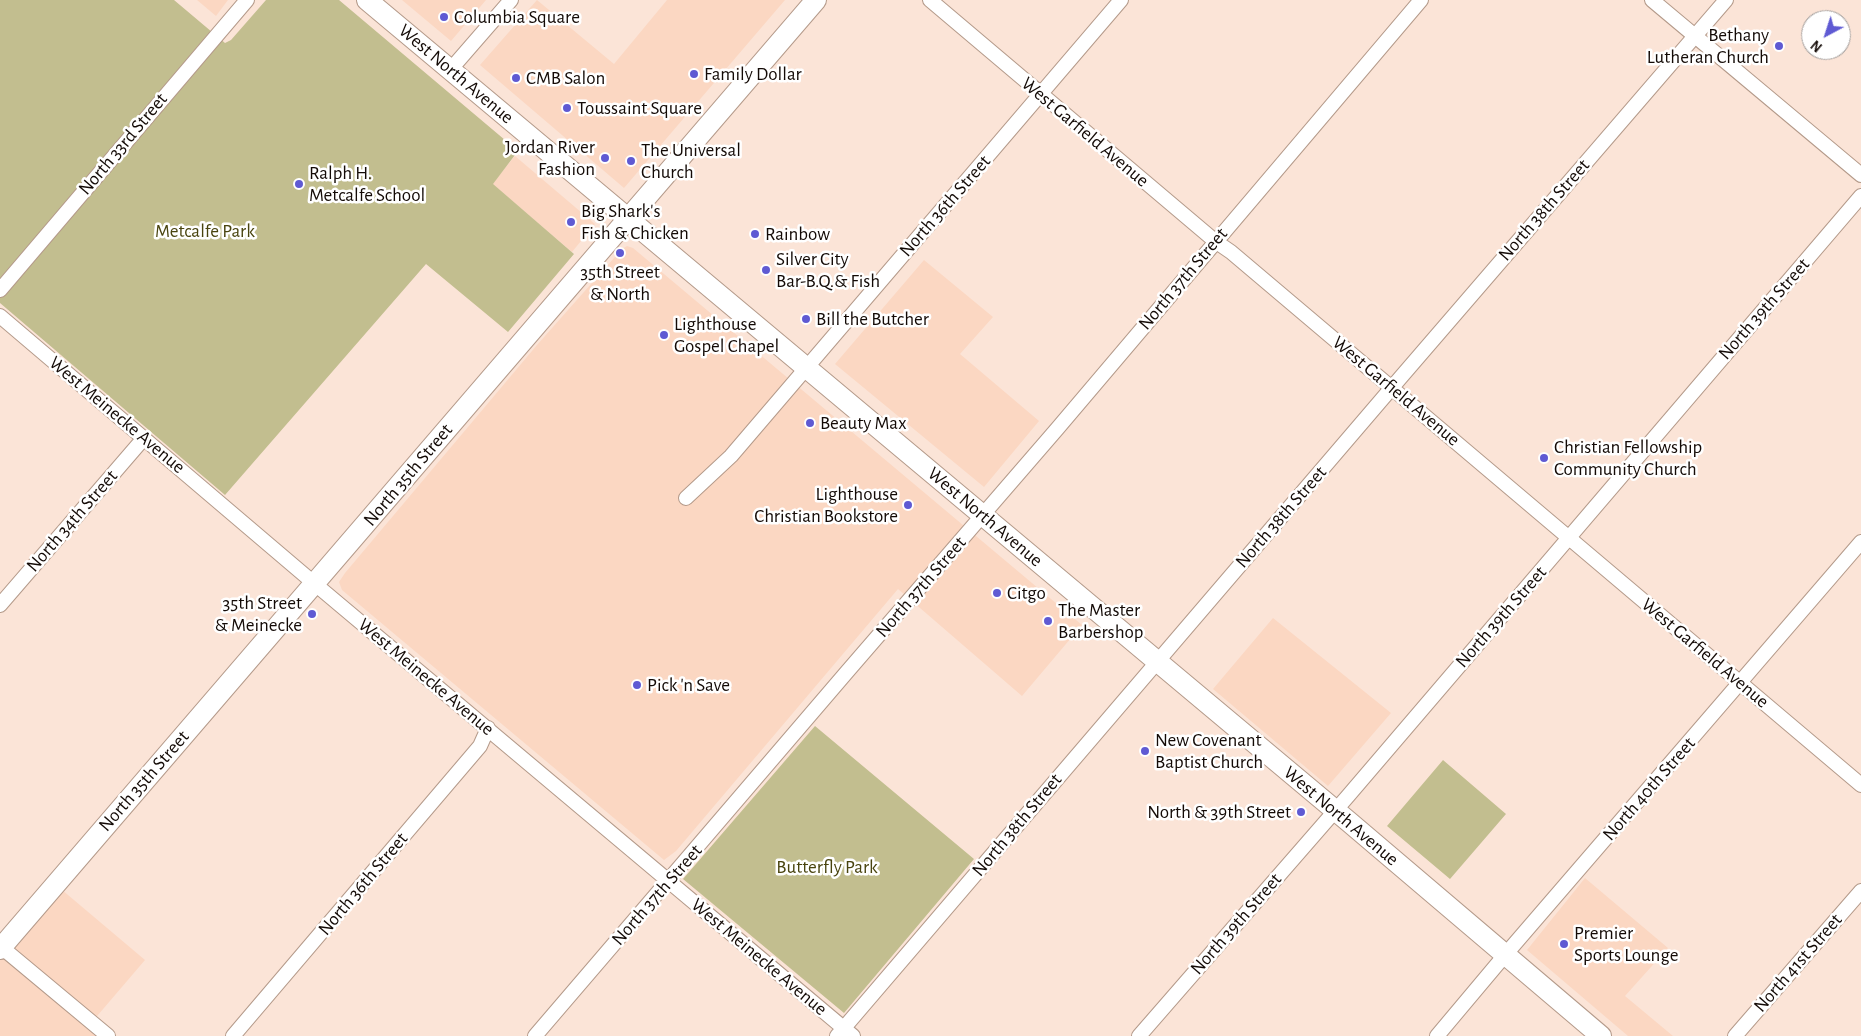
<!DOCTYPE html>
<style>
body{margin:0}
#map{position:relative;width:1861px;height:1036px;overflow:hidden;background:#fbe4d7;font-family:"Alegreya Sans",sans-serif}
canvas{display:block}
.north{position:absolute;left:1801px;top:10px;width:50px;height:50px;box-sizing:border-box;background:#fff;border:1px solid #a19d9b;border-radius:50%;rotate:220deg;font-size:14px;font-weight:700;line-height:20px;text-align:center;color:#130a06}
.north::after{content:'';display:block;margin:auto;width:18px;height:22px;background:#5f5ad3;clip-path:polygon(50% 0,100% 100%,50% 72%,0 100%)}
</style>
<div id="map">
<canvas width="1861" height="1036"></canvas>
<div class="north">N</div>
</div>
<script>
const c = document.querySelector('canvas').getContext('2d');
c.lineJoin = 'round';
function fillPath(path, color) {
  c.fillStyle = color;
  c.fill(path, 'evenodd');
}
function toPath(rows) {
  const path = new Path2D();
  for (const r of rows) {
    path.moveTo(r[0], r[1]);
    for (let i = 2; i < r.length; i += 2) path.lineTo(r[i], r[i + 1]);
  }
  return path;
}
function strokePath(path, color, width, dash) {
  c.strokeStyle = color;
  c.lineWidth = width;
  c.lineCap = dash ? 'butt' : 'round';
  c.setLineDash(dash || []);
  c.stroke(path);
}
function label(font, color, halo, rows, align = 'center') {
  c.font = font + ' "Alegreya Sans",sans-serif';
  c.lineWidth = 5;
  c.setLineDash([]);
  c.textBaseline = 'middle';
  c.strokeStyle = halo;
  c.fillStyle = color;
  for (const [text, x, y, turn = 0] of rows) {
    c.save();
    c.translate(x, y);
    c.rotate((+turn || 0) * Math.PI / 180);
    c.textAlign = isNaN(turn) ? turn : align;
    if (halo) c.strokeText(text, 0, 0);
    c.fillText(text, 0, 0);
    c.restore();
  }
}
fillPath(toPath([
 [197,0,228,0,216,16],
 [402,0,486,0,451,41],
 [537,0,614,64,667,0,785,0,624,188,480,65],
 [515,156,595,224,572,252,492,184],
 [627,246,633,248,1082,625,1022,696,898,589,676,851,664,860,342,590,339,582,345,573,537,345,622,249],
 [924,260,993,317,960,354,1039,421,984,487,835,364],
 [1273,618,1391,713,1328,786,1213,689],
 [1585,878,1668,948,1625,996,1673,1036,1628,1036,1527,950],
 [55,884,145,960,92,1022,108,1036,0,1036,0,946]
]), '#fbd7c2');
fillPath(toPath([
 [0,0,174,0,225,43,231,40,266,0,339,0,518,151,493,184,574,254,508,332,426,264,225,495,0,303],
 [815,726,974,859,844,1013,683,879],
 [1443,760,1506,814,1450,879,1387,826]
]), '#c2be8f');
const street = toPath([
 [930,0,1215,241,1231,252,1861,785],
 [1652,0,1861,175],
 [451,69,511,0],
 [0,290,247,0],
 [0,316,315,584,853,1036],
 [686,498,731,456,1121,0],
 [0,605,144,438],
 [0,946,108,1036],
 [233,1036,480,746,488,728],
 [535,1036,846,673,1057,429,1421,0],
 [837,1036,1401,377,1726,0],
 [1139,1036,1348,796,1861,196],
 [1437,1036,1505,955,1861,542],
 [1735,1036,1861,891]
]);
const secondary = toPath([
 [367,0,1348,821,1601,1036],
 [0,949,816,0]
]);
strokePath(street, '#b49a8a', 16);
strokePath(secondary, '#b49a8a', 22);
strokePath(street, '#fff', 14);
strokePath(secondary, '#fff', 20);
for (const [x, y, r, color] of [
 [444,17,5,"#5f5ad3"],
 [1779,46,5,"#5f5ad3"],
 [694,74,5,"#5f5ad3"],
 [516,78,5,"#5f5ad3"],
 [567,108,5,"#5f5ad3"],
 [605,158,5,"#5f5ad3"],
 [631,161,5,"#5f5ad3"],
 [299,184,5,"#5f5ad3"],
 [571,222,5,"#5f5ad3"],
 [755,234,5,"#5f5ad3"],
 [620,253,5,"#5f5ad3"],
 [766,270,5,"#5f5ad3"],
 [806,319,5,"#5f5ad3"],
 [664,335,5,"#5f5ad3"],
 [810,423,5,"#5f5ad3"],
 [1544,458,5,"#5f5ad3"],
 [908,505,5,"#5f5ad3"],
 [997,593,5,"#5f5ad3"],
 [312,614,5,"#5f5ad3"],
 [1048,621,5,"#5f5ad3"],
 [637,685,5,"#5f5ad3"],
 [1145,751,5,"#5f5ad3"],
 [1301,812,5,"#5f5ad3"],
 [1564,944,5,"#5f5ad3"]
]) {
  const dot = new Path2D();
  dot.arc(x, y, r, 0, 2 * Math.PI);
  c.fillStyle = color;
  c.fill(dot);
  strokePath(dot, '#fff', 2);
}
label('19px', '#130a06', '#fff', [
 ["Columbia Square",454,17],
 ["Bethany",1769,35,"right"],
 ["Lutheran Church",1769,57,"right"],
 ["Family Dollar",704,74],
 ["CMB Salon",526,78],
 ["Toussaint Square",577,108],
 ["Jordan River",595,147,"right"],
 ["Fashion",595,169,"right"],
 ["The Universal",641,150],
 ["Church",641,172],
 ["Ralph H.",309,173],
 ["Metcalfe School",309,195],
 ["Big Shark's",581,211],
 ["Fish & Chicken",581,233],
 ["Rainbow",765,234],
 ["Silver City",776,259],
 ["Bar-B.Q.& Fish",776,281],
 ["35th Street",620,272,"center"],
 ["& North",620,294,"center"],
 ["Bill the Butcher",816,319],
 ["Lighthouse",674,324],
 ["Gospel Chapel",674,346],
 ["Beauty Max",820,423],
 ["Christian Fellowship",1554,447],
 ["Community Church",1554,469],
 ["Lighthouse",898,494,"right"],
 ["Christian Bookstore",898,516,"right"],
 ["Citgo",1007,593],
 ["35th Street",302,603,"right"],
 ["& Meinecke",302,625,"right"],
 ["The Master",1058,610],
 ["Barbershop",1058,632],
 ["Pick 'n Save",647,685],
 ["New Covenant",1155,740],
 ["Baptist Church",1155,762],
 ["North & 39th Street",1291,812,"right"],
 ["Premier",1574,933],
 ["Sports Lounge",1574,955]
], 'left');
label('19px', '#130a06', '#fff', [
 ["West North Avenue",456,74,40],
 ["West Garfield Avenue",1085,132,40],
 ["North 33rd Street",123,144,-50],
 ["North 36th Street",945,206,-49],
 ["North 38th Street",1544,210,-49],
 ["North 37th Street",1183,279,-50],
 ["North 39th Street",1764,309,-49],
 ["West Garfield Avenue",1396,391,40],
 ["West Meinecke Avenue",117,415,40],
 ["North 35th Street",408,475,-50],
 ["West North Avenue",985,517,40],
 ["North 38th Street",1281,517,-49],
 ["North 34th Street",72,521,-49],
 ["North 37th Street",921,587,-49],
 ["North 39th Street",1501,617,-49],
 ["West Garfield Avenue",1705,653,40],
 ["West Meinecke Avenue",426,677,40],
 ["North 35th Street",144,781,-49],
 ["North 40th Street",1649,789,-49],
 ["West North Avenue",1341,816,40],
 ["North 38th Street",1017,825,-50],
 ["North 36th Street",363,884,-50],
 ["North 37th Street",657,895,-49],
 ["North 39th Street",1236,924,-49],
 ["West Meinecke Avenue",759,957,40],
 ["North 41st Street",1798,963,-49]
]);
label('19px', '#49440f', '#fff', [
 ["Metcalfe Park",205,231],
 ["Butterfly Park",827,867]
]);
</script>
